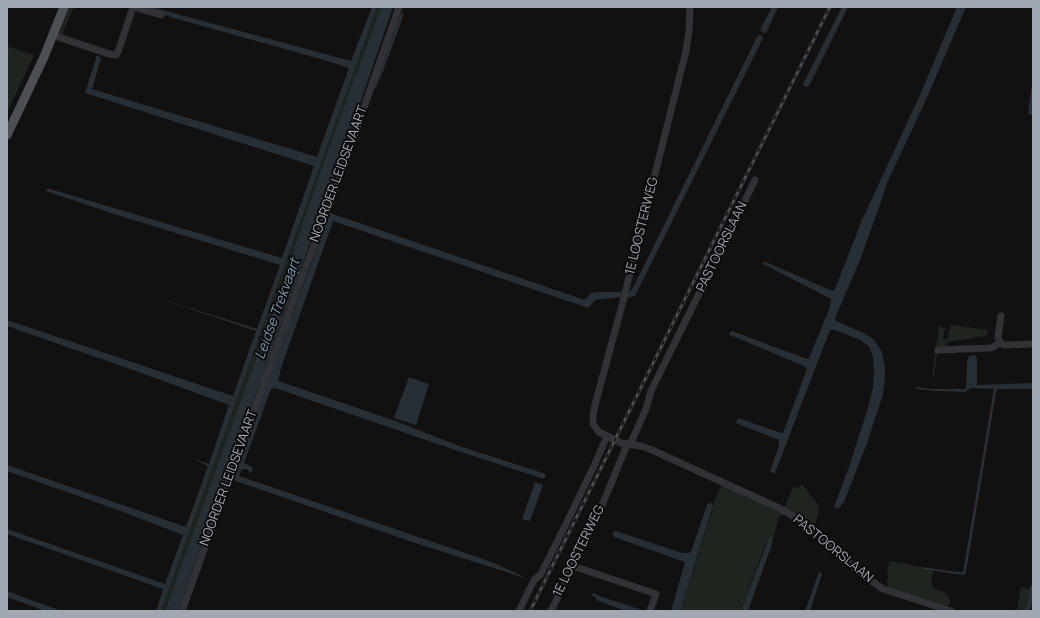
<!DOCTYPE html>
<style>
body{margin:0}
#map{position:relative;width:1040px;height:618px;overflow:hidden;background:#111112;font-family:Manrope,sans-serif}
canvas{display:block}
.frame{position:absolute;inset:0;border:8px solid #a1a7b3;pointer-events:none}
</style>
<div id="map">
<canvas width="1040" height="618"></canvas>
<div class="frame"></div>
</div>
<script>
const c = document.querySelector('canvas').getContext('2d');
c.lineJoin = 'round';
function fillPath(path, color) {
  c.fillStyle = color;
  c.fill(path, 'evenodd');
}
function toPath(rows) {
  const path = new Path2D();
  for (const r of rows) {
    path.moveTo(r[0], r[1]);
    for (let i = 2; i < r.length; i += 2) path.lineTo(r[i], r[i + 1]);
  }
  return path;
}
function strokePath(path, color, width, dash) {
  c.strokeStyle = color;
  c.lineWidth = width;
  c.lineCap = dash ? 'butt' : 'round';
  c.setLineDash(dash || []);
  c.stroke(path);
}
function label(font, color, halo, rows, align = 'center') {
  c.font = font + ' Manrope,sans-serif';
  c.lineWidth = 4;
  c.setLineDash([]);
  c.textBaseline = 'middle';
  c.strokeStyle = halo;
  c.fillStyle = color;
  for (const [text, x, y, turn = 0] of rows) {
    c.save();
    c.translate(x, y);
    c.rotate((+turn || 0) * Math.PI / 180);
    c.textAlign = isNaN(turn) ? turn : align;
    if (halo) c.strokeText(text, 0, 0);
    c.fillText(text, 0, 0);
    c.restore();
  }
}
fillPath(toPath([
 [67,7,74,7,63,32,64,35,116,52,112,54,57,34],
 [377,7,381,7,328,150,264,336,165,611,161,611],
 [7,46,34,55,7,113],
 [951,325,988,330,986,336,948,342,946,346,938,346,934,377,932,377,939,326,945,328,943,339,947,339],
 [802,484,820,507,814,528,784,508,793,487,798,488],
 [722,485,785,514,779,517,773,539,769,538,765,545,741,611,680,611,712,512,714,501],
 [890,561,922,567,921,569,933,571,931,583,932,586,937,590,945,592,950,600,950,604,946,606,887,588,888,567],
 [1021,587,1030,589,1026,611,1012,611,1017,609]
]), '#1d251e');
fillPath(toPath([
 [151,7,351,61,372,7,377,7,161,611,156,611,163,589,7,534,7,529,165,584,183,535,118,510,7,471,7,465,186,527,208,466,191,458,209,464,229,405,150,376,7,326,7,320,233,396,256,331,155,297,257,329,280,265,114,214,46,191,47,189,50,189,282,258,314,166,85,93,97,55,101,58,92,89,317,157,349,68,324,60,167,16,150,10],
 [381,7,393,7,354,121,263,374,267,374,281,345,330,213,585,300,591,293,600,292,621,292,622,293,621,297,595,300,588,308,333,221,281,368,278,381,390,419,462,447,546,474,544,479,452,449,275,388,271,389,244,463,252,467,253,471,250,473,247,469,242,469,239,476,486,560,512,571,525,578,415,543,233,480,231,479,264,383,260,382,178,611,165,611,264,336,328,150],
 [772,7,778,7,766,33,764,33,760,30],
 [842,7,848,7,810,84,808,87,804,86,803,84],
 [957,7,966,7,925,102,886,185,882,199,860,260,835,318,836,321,866,334,874,340,882,352,885,367,885,376,883,394,867,443,844,502,838,509,834,507,849,467,867,411,873,388,874,371,873,357,870,348,867,345,860,340,835,330,830,330,775,473,770,472,779,445,779,440,736,423,738,418,781,433,783,433,807,369,804,366,730,335,729,333,732,331,807,359,809,358,830,307,831,299,761,263,766,262,830,290,833,291,835,289,862,220,920,95],
 [401,13,404,14,385,66,376,87,373,91],
 [758,35,762,36,763,38,635,296,628,298,626,296,627,294,630,292,634,286],
 [1033,77,1033,110,1032,115,1028,113],
 [975,355,977,359,977,385,1033,383,1033,389,998,389,996,392,966,572,965,574,963,575,921,569,922,567,957,572,963,572,994,389,971,388,965,392,938,391,916,389,915,387,930,389,966,389,967,362,969,356],
 [409,377,429,384,416,425,394,418],
 [535,482,543,485,530,521,522,519],
 [710,502,713,506,680,611,671,611,685,562,614,537,612,533,616,531,682,553,688,553,691,552,707,505],
 [769,538,771,538,773,539,771,547,748,611,741,611],
 [819,572,822,574,810,611,805,611],
 [1033,583,1033,597,1030,611,1026,611,1030,587],
 [7,591,45,605,62,611,45,611,7,597],
 [593,593,599,596,645,611,626,611,596,600,596,597,592,596]
]), '#272f36');
strokePath(toPath([
 [287,269,299,273]
]), '#7696b0', 1, [5, 4]);
strokePath(toPath([
 [690,7,689,31,686,51,622,305,595,405,593,415,593,424,599,432,621,443,641,446,652,450,779,508,800,520,867,578,883,589,951,611],
 [52,35,109,54,116,55,118,52,133,7,161,15],
 [1001,316,998,337,1000,343,1004,345,1033,344],
 [938,350,991,348,1000,343],
 [630,445,646,409,651,391,755,180],
 [573,566,656,594,650,611],
 [182,611,303,274,332,199,399,7],
 [519,611,534,580,541,574,567,522,594,466,607,436],
 [551,611,603,503,627,445]
]), '#313237', 7);
strokePath(toPath([
 [7,135,44,57,64,7]
]), '#4d4f56', 9);
const rail = toPath([
 [530,611,830,7]
]);
strokePath(rail, '#484a50', 3);
strokePath(rail, '#0c0c0d', 1.5, [4.5]);
label('13px', '#a1a7b3', '#0c0c0d', [
 ["NOORDER LEIDSEVAART",339,174,-70],
 ["1E LOOSTERWEG",642,226,-76],
 ["PASTOORSLAAN",722,247,-64],
 ["NOORDER LEIDSEVAART",229,478,-70],
 ["PASTOORSLAAN",833,549,39],
 ["1E LOOSTERWEG",579,551,-64]
]);
label('italic 14px', '#7696b0', '#0c0c0d', [
 ["Leidse Trekvaart",278,309,-70]
]);
</script>
